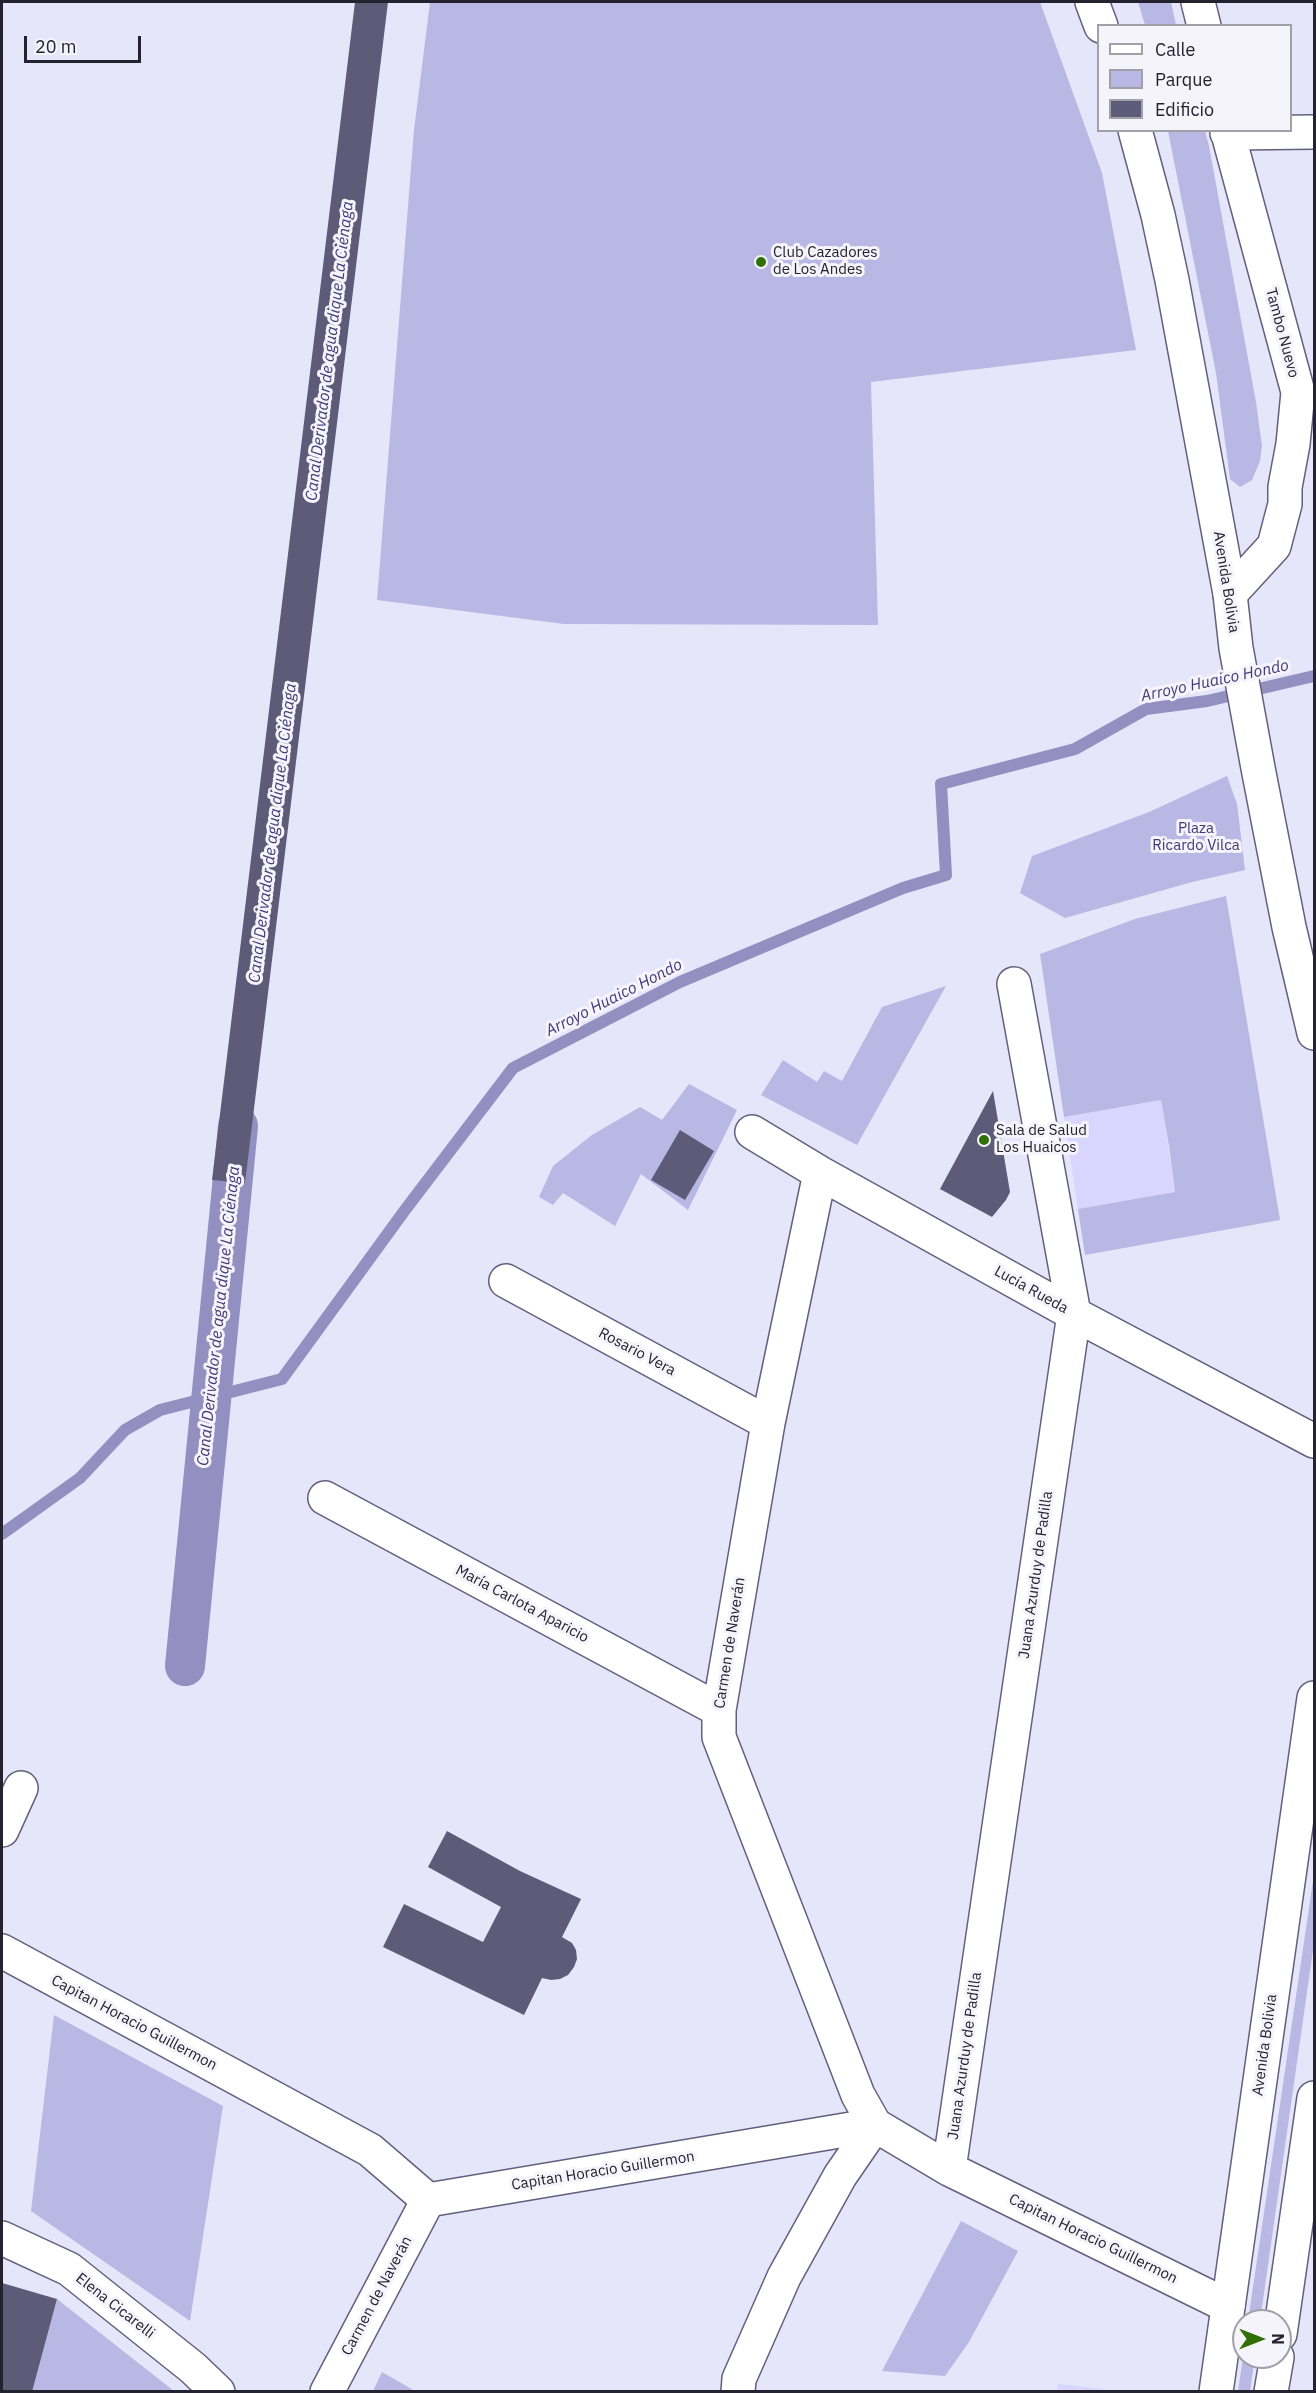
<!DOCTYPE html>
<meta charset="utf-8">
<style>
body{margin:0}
#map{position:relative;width:1316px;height:2393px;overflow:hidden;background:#e6e6fa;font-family:"IBM Plex Sans",sans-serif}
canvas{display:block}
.frame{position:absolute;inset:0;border:3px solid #23222e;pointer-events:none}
.legend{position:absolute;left:1097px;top:24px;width:195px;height:108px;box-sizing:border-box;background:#f5f4fb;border:2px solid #a1a0a9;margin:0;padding:8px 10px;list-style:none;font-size:18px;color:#23222e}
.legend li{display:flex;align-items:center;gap:12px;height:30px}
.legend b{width:30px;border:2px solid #a1a0a9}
.north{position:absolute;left:1232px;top:2309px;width:60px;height:60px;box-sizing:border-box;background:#f5f4fb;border:2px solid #a1a0a9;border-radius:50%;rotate:90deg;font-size:16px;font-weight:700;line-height:24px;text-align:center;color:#23222e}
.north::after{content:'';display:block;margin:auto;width:21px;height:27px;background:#307007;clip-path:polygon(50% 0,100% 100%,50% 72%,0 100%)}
.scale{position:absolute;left:24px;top:36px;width:117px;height:27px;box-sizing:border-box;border:3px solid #23222e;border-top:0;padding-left:8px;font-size:18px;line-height:21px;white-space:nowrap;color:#23222e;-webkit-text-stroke:4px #f5f4fb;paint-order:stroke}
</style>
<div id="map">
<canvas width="1316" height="2393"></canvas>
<div class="frame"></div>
<ul class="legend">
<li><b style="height:8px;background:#fff"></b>Calle</li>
<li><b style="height:16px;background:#b9b7e4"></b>Parque</li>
<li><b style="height:16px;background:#5d5b78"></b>Edificio</li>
</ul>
<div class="north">N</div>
<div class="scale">20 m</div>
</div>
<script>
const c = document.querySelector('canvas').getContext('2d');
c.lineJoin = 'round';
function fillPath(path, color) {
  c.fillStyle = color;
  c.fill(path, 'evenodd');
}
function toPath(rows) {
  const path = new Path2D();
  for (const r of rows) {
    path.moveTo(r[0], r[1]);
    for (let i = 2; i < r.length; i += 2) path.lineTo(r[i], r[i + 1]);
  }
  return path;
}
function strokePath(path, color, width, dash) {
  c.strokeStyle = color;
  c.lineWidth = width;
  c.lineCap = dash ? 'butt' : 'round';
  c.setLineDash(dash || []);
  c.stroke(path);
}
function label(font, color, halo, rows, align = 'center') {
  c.font = font + ' "IBM Plex Sans",sans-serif';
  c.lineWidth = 6;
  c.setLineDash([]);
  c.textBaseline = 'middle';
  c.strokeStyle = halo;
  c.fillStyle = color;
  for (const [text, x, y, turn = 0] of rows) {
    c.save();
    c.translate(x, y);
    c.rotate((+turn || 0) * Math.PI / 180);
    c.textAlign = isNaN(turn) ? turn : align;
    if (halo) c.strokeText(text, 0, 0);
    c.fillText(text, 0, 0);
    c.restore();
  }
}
fillPath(toPath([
 [1161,1100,1175,1192,1078,1209,1064,1117],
 [1058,2384,1104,2389,1104,2391,1057,2391]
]), '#d8d6ff');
fillPath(toPath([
 [430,2,1040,2,1102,173,1136,350,871,382,878,625,564,624,377,600,414,130],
 [1138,2,1171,2,1176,25,1145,25],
 [1168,131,1205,131,1209,146,1256,402,1262,446,1260,461,1252,480,1240,487,1230,479,1216,373],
 [1227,776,1237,804,1245,870,1192,882,1065,918,1020,893,1032,856,1149,812],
 [1226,896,1280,1220,1085,1255,1078,1209,1175,1192,1169,1146,1161,1100,1064,1117,1040,954,1135,919],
 [946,986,857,1145,761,1095,783,1060,817,1082,824,1071,842,1081,882,1007],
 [689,1084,737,1110,688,1210,641,1174,615,1226,563,1193,553,1205,539,1197,553,1166,592,1135,640,1107,662,1120],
 [1314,1874,1314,1943,1260,2321,1248,2321],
 [54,2015,223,2106,190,2321,31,2211],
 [961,2221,1018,2251,969,2342,945,2376,882,2371],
 [57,2299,174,2391,32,2392],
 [1244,2351,1244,2357,1255,2357,1250,2391,1238,2391],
 [382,2372,415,2391,373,2391]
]), '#b9b7e4');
strokePath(toPath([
 [2,1534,80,1478,125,1430,160,1410,282,1379,405,1210,513,1068,680,982,903,888,946,875,941,784,1075,749,1146,709,1207,701,1314,676]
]), '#9390c1', 12);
strokePath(toPath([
 [185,1666,238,1126]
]), '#9390c1', 40);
fillPath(toPath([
 [355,2,388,2,245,1183,212,1180],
 [993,1091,1010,1192,1006,1200,992,1217,940,1189],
 [680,1130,714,1151,685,1200,651,1180],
 [447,1831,520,1871,581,1899,562,1937,572,1943,576,1950,577,1959,574,1967,568,1975,560,1979,551,1980,542,1978,524,2015,383,1947,404,1904,483,1942,501,1907,428,1867],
 [2,2283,57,2299,32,2392,2,2392]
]), '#5d5b78');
const street = toPath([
 [1198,2,1204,26],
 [1227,130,1298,392,1293,444,1285,487,1285,504,1274,546,1230,594],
 [1227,133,1314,132],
 [752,1132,820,1173,1074,1314,1314,1441],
 [506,1281,768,1423],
 [325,1498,719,1710],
 [2,1830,21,1788],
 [2,1951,370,2150,428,2200,875,2125,949,2169,1228,2306],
 [949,2169,1074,1314,1014,984],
 [2,2238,69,2269,193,2368,218,2392],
 [327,2392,428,2200],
 [738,2392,739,2379,784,2277,840,2176,875,2125,858,2095,719,1737,719,1710,768,1423,820,1173]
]);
const secondary = toPath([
 [1092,2,1101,26],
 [1135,130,1158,215,1172,280,1230,594,1236,648,1258,768,1289,927,1314,1033],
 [1280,2334,1314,2098],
 [1216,2392,1314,1698],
 [1271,2392,1277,2357]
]);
strokePath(street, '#62607d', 36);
strokePath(secondary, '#62607d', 36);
strokePath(street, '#fff', 33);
strokePath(secondary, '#fff', 33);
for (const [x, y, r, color] of [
 [761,262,6,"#307007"],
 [984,1140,6,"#307007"]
]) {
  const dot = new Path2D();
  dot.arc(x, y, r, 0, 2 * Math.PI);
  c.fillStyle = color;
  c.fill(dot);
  strokePath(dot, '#f5f4fb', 2);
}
label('15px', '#23222e', '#f5f4fb', [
 ["Club Cazadores",773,253],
 ["de Los Andes",773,270],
 ["Sala de Salud",996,1131],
 ["Los Huaicos",996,1148]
], 'left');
label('15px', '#23222e', '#f5f4fb', [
 ["Tambo Nuevo",1282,333,75],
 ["Avenida Bolivia",1226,582,81],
 ["Lucía Rueda",1031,1290,29],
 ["Rosario Vera",637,1352,28],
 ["Juana Azurduy de Padilla",1036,1575,-82],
 ["María Carlota Aparicio",522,1604,28],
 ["Carmen de Naverán",730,1643,-81],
 ["Capitan Horacio Guillermon",134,2023,28],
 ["Avenida Bolivia",1265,2045,-82],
 ["Juana Azurduy de Padilla",965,2056,-82],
 ["Capitan Horacio Guillermon",603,2171,-9],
 ["Capitan Horacio Guillermon",1093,2239,26],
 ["Carmen de Naverán",377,2296,-62],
 ["Elena Cicarelli",115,2306,38]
]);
label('15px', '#413875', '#f5f4fb', [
 ["Plaza",1196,829],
 ["Ricardo Vilca",1196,846]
]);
label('italic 16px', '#423977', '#f5f4fb', [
 ["Canal Derivador de agua dique La Ciénaga",330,351,-83],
 ["Arroyo Huaico Hondo",1215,681,-12],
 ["Canal Derivador de agua dique La Ciénaga",273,833,-83],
 ["Arroyo Huaico Hondo",614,998,-27],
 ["Canal Derivador de agua dique La Ciénaga",219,1316,-84]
]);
</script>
